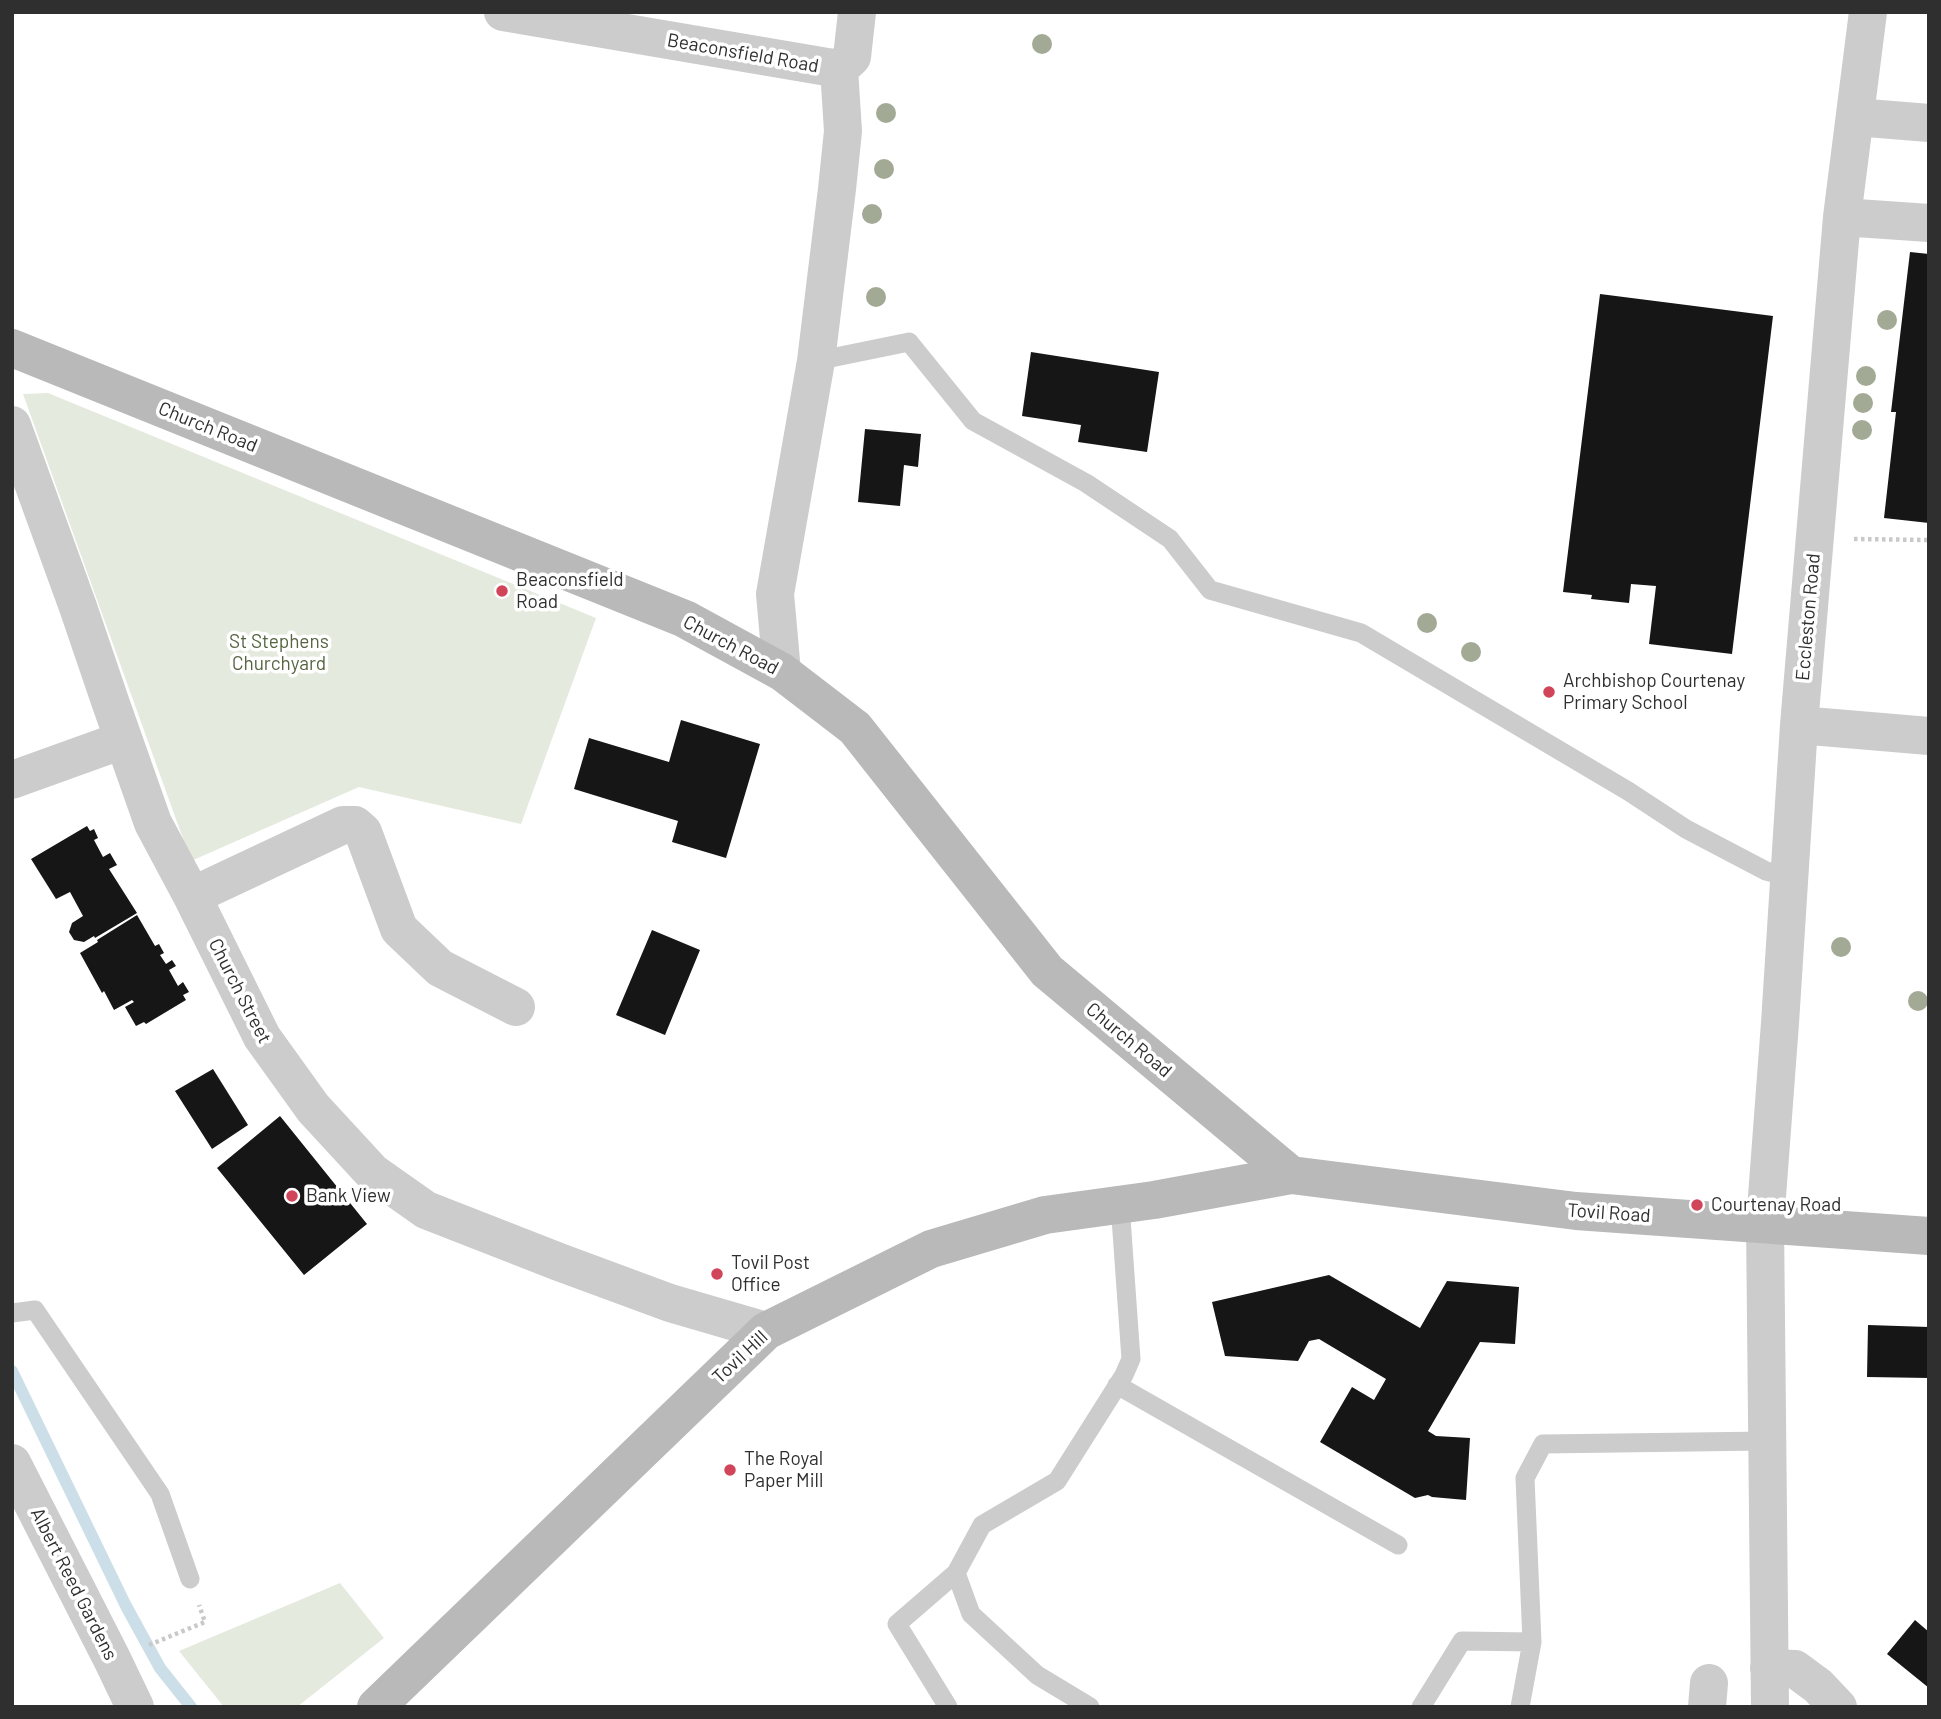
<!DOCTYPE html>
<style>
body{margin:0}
#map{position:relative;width:1941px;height:1719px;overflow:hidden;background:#fff;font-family:Barlow,sans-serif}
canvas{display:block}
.frame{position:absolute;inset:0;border:14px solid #2f2f2f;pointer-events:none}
</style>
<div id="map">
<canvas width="1941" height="1719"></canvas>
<div class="frame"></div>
</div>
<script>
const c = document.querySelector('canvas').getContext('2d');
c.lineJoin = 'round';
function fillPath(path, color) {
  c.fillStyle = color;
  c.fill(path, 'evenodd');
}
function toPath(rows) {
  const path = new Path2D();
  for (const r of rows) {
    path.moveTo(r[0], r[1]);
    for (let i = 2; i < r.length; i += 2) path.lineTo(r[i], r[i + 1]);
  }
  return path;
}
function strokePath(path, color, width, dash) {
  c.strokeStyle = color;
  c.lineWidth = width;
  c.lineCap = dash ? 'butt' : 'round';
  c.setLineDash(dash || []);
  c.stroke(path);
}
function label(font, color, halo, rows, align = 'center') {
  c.font = font + ' Barlow,sans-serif';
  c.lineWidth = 7;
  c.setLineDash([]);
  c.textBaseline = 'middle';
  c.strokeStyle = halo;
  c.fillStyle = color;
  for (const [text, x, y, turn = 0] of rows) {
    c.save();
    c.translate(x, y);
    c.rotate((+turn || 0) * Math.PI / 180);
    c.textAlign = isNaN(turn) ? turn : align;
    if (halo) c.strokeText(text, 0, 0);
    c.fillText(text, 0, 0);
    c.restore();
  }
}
fillPath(toPath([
 [48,393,596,618,521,824,359,787,191,861,23,394],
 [340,1583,384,1638,297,1707,224,1707,179,1651]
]), '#e5eade');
strokePath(toPath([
 [12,1371,126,1606,160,1668,191,1707]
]), '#ccdfe8', 12);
fillPath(toPath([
 [1910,252,1929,254,1929,523,1884,518,1896,412,1891,412],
 [1600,294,1773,316,1732,654,1649,644,1656,586,1631,584,1629,603,1591,599,1592,595,1563,592],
 [1031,352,1159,372,1147,452,1078,442,1081,425,1022,416],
 [865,429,921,434,918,467,904,465,900,506,858,502],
 [681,720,760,744,726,858,672,842,678,821,574,789,589,738,669,762],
 [87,826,90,831,94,829,98,838,94,840,103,857,110,853,117,865,109,869,137,913,95,938,94,936,84,942,74,940,69,932,72,923,83,916,70,892,56,899,31,859],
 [137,915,155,946,159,944,164,953,160,955,166,964,172,960,176,966,169,970,178,986,183,982,189,992,183,995,186,1000,146,1024,144,1022,136,1026,125,1007,134,1002,132,1000,114,1010,104,991,102,993,80,953,98,942,97,940],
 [652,930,700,950,665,1035,616,1015],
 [213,1069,248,1125,212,1149,175,1091],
 [280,1116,367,1224,304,1275,217,1168],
 [1329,1275,1420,1328,1447,1281,1519,1287,1515,1344,1480,1342,1428,1431,1436,1436,1470,1438,1466,1500,1432,1497,1428,1495,1415,1498,1320,1442,1352,1387,1374,1400,1386,1379,1319,1339,1309,1341,1298,1361,1225,1356,1212,1302],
 [1868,1325,1929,1327,1929,1378,1867,1377],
 [1915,1620,1929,1632,1929,1688,1887,1654]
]), '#161616');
strokePath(toPath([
 [1854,539,1929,540],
 [149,1645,205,1622,199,1605]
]), '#c9c9c9', 4.5, [3.5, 3.5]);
strokePath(toPath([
 [816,361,909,342,973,421,1086,483,1170,539,1210,590,1361,633,1628,791,1686,829,1766,871,1789,877],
 [12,1313,35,1310,160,1494,190,1579],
 [1117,1385,1398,1545],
 [1532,1642,1525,1478,1543,1444,1767,1441],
 [948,1707,897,1624,956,1573],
 [1090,1707,1037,1675,971,1614,956,1573,982,1525,1057,1481,1124,1375,1131,1359,1120,1204],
 [1421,1707,1462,1641,1532,1642,1520,1707]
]), '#ccc', 19);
strokePath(toPath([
 [503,12,839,69,843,131,837,189,816,361,775,594,782,672],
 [839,69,852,57,857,12],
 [1855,117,1929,123],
 [1842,217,1929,223],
 [12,425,78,607,111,704,153,823,192,896,262,1037,313,1108,372,1172,426,1210,559,1262,670,1303,766,1331],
 [1799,725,1929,736],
 [12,780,123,740],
 [192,896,343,825,355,825,363,832,399,929,440,968,516,1007],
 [12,1463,112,1659,135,1707],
 [1769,1668,1795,1669,1818,1686,1838,1707],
 [1707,1707,1709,1683],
 [1770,1707,1765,1223,1780,1023,1799,725,1842,217,1868,12]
]), '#ccc', 38);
strokePath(toPath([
 [12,348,685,619,782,672,855,728,1047,971,1291,1175],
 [376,1707,766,1331,931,1249,1045,1215,1154,1200,1291,1175,1576,1211,1929,1236]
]), '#b9b9b9', 38);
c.fillStyle = '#a2aa96';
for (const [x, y] of [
 [1042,44],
 [886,113],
 [884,169],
 [872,214],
 [876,297],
 [1887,320],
 [1866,376],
 [1863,403],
 [1862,430],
 [1427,623],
 [1471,652],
 [1841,947],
 [1918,1001]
]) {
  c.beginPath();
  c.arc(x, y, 10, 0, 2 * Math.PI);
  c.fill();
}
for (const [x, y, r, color] of [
 [502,591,7,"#d1455a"],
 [1549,692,7,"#d1455a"],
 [292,1196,7,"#d1455a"],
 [1697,1205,7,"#d1455a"],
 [717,1274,7,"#d1455a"],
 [730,1470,7,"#d1455a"]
]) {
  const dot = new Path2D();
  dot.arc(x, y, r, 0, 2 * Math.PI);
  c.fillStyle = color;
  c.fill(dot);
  strokePath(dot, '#fff', 2.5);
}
label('19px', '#2f2f2f', '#fff', [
 ["Beaconsfield Road",743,53,10],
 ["Church Road",208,427,22],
 ["Eccleston Road",1808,617,-85],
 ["Church Road",731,645,28],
 ["Church Street",240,991,63],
 ["Church Road",1129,1040,40],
 ["Tovil Road",1609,1213,4],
 ["Tovil Hill",740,1357,-43],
 ["Albert Reed Gardens",74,1584,63]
]);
label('19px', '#2f2f2f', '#fff', [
 ["Beaconsfield",516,580],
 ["Road",516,602],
 ["Archbishop Courtenay",1563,681],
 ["Primary School",1563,703],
 ["Bank View",306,1196],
 ["Courtenay Road",1711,1205],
 ["Tovil Post",731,1263],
 ["Office",731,1285],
 ["The Royal",744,1459],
 ["Paper Mill",744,1481]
], 'left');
label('19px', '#556541', '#fff', [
 ["St Stephens",279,642],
 ["Churchyard",279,664]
]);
</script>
